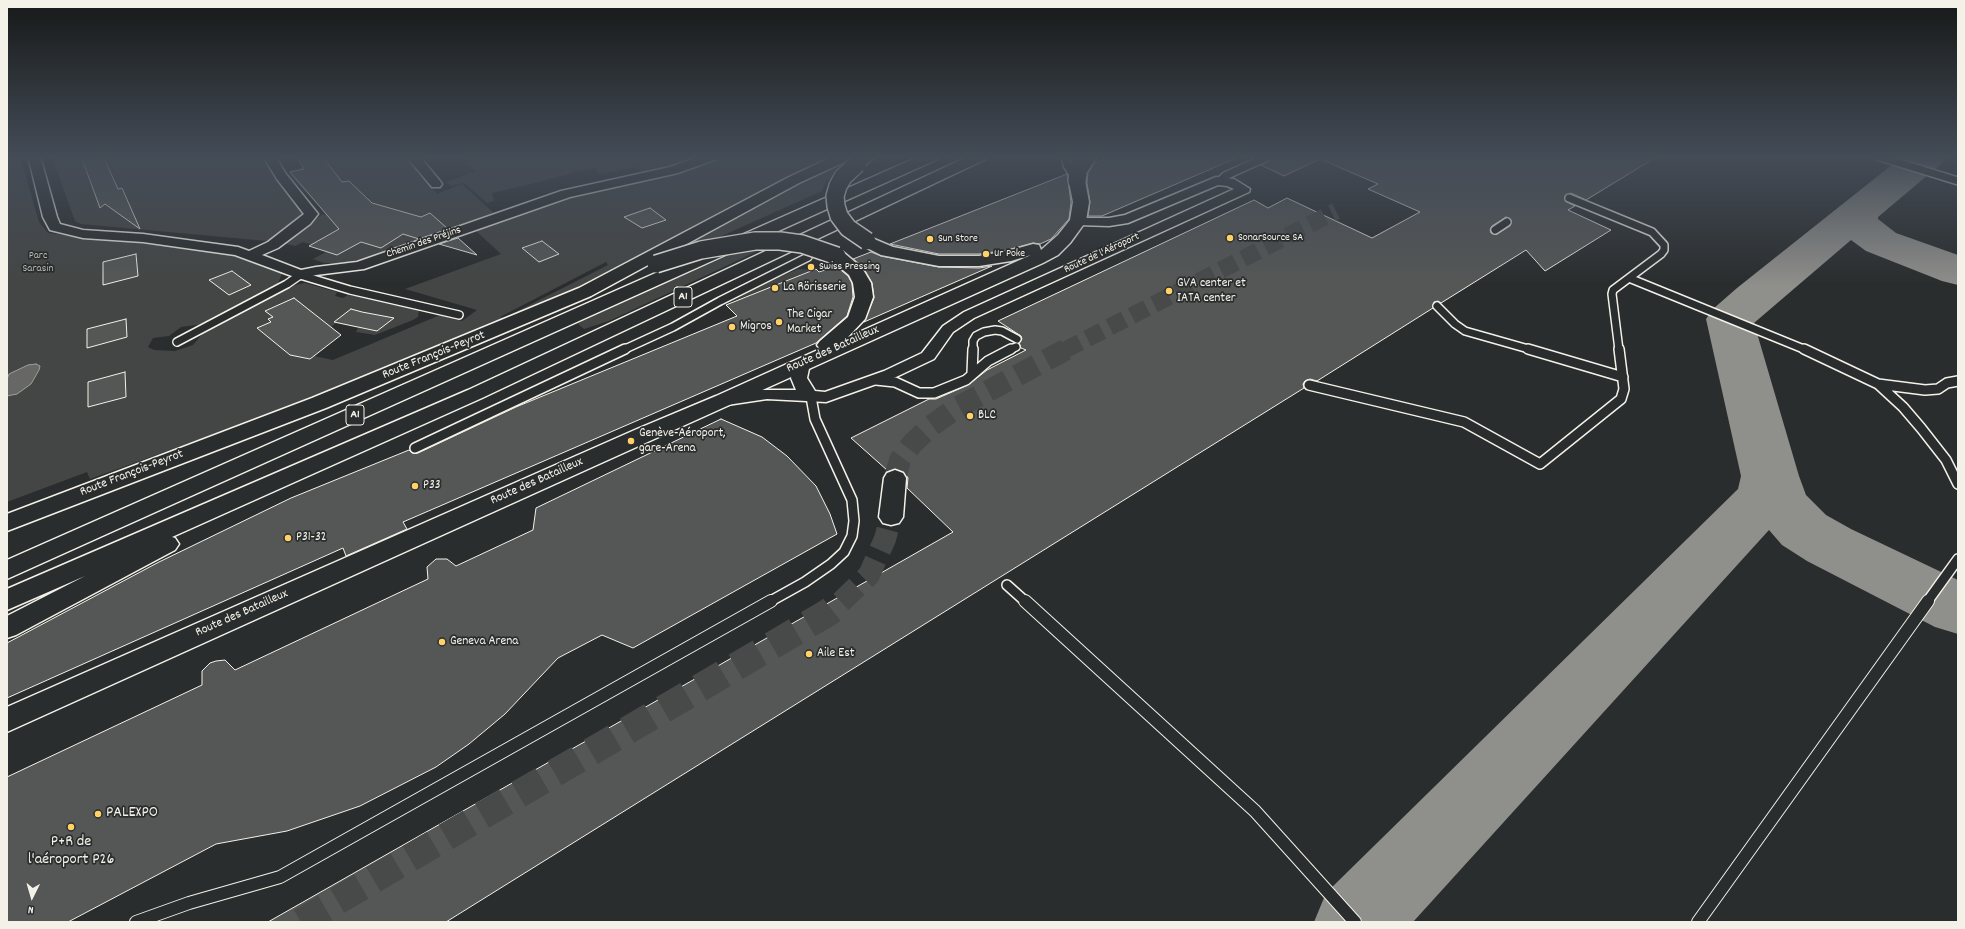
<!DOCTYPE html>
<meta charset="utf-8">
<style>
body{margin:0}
#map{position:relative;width:1965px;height:929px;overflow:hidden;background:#2a2d2e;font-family:Dekko,sans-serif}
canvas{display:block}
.frame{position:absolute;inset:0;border:8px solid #f4f1e8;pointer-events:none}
.north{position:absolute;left:12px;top:877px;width:40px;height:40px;-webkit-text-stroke:3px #2a2d2e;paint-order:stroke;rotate:185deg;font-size:11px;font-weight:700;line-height:16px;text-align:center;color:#f4f1e8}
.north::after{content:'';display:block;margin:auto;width:14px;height:18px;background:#f4f1e8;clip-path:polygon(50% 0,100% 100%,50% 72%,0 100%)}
</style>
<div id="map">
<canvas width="1965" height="929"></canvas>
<div class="frame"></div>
<div class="north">N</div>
</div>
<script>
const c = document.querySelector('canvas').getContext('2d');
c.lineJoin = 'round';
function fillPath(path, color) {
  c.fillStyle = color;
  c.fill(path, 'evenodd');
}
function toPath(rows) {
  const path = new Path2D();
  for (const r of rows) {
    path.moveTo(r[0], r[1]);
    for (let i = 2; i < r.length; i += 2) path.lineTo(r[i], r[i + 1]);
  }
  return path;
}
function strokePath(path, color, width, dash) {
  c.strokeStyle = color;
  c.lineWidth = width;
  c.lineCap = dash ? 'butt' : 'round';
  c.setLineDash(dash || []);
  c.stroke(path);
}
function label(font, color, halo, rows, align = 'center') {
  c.font = font + ' Dekko,sans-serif';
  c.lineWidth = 3.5;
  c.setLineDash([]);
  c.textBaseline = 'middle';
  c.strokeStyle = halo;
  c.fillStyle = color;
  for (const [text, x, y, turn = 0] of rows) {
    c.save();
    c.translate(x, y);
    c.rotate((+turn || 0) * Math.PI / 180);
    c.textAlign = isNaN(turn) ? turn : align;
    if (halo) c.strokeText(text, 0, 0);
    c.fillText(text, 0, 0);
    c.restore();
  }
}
fillPath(toPath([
 [7,156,20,156,39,222,48,233,176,247,237,256,282,273,278,284,203,324,181,327,169,336,153,338,148,347,154,350,175,351,193,345,204,332,295,285,305,283,337,292,335,296,343,298,348,295,385,300,419,310,418,317,413,320,375,335,356,332,358,328,336,323,314,342,291,355,310,359,314,356,333,360,440,315,462,321,477,310,405,289,501,254,474,229,575,194,673,173,678,175,701,167,698,165,722,156,835,156,813,165,768,188,622,268,565,295,311,399,90,479,87,472,7,502],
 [606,262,608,265,504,318,500,317],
 [65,156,261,156,305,215,279,236,267,241,81,224,75,221,54,163],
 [296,156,404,156,437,194,462,184,496,215,374,256,344,263,324,263,313,259,330,250,303,242,295,246,283,243,323,214,330,216,370,197,359,195,337,198,317,204,291,177,288,171,303,167],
 [459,156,704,156,672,168,643,175,638,167,598,174,595,168,569,173,570,174,544,180,544,181,492,193,494,201,487,203,464,183,451,186,446,182,476,171,465,164,468,162],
 [845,161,846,162,826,182,822,191,706,243,676,250,781,192],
 [762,249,609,321,584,329,578,324,583,320,734,253],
 [798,269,812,270,733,301,764,284]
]), '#444645');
const water = toPath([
 [36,364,40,366,39,370,31,384,17,394,7,396,7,379,9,374,28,365,36,364]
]);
fillPath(water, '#676866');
strokePath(water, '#9f9f9a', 1);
fillPath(toPath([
 [1903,156,1946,156,1941,164,1878,217,1878,219,1896,233,1958,255,1958,285,1942,281,1866,251,1851,240,1754,323,1799,476,1806,495,1826,515,1851,529,1958,580,1958,634,1935,627,1807,561,1782,545,1769,530,1413,922,1314,922,1326,893,1738,489,1741,476,1706,319,1713,309,1737,288,1903,156]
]), '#8f8f8b');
const building = toPath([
 [81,156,103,156,118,189,122,188,140,229,105,204,100,208,81,156],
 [296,156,322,156,342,182,349,181,372,203,421,217,430,213,448,229,419,239,403,234,381,248,361,242,337,255,309,246,339,229,290,172,304,169,296,156],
 [1111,156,1241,156,1102,216,1088,216,1090,202,1087,183,1088,173,1095,163,1111,156],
 [1274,156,1658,156,1586,200,1571,193,1565,196,1565,201,1575,206,1568,210,1611,230,1545,271,1526,250,1441,303,1438,301,1434,302,1433,308,1317,381,1310,379,1305,381,1303,384,1304,388,446,922,268,922,953,532,907,488,908,478,904,472,896,469,888,471,851,438,929,399,936,399,968,385,987,370,1026,350,1021,348,1019,343,1022,339,1021,336,998,321,1254,200,1268,208,1287,198,1372,238,1420,212,1368,189,1378,184,1320,159,1284,176,1261,165,1271,160,1274,156],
 [1506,217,1511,220,1510,226,1497,234,1491,233,1490,230,1492,226,1506,217],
 [1067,174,1071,202,1069,219,1051,239,1040,244,1033,243,1008,250,979,254,939,254,890,244,1067,174],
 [650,208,666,220,642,228,624,217,650,208],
 [458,238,477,255,439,244,458,238],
 [542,241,559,254,539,262,522,248,542,241],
 [871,252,881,256,939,267,979,268,992,266,864,322,874,298,872,283,863,267,853,259,871,252],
 [136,254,138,276,103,285,103,262,136,254],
 [836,266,848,276,852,283,853,297,847,316,816,343,447,503,403,522,407,529,346,556,343,548,7,698,7,643,159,562,291,498,409,450,412,453,418,453,516,407,737,316,726,305,816,269,819,272,836,266],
 [232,271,251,285,229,295,209,280,232,271],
 [294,298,341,335,310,359,290,355,257,328,271,322,268,319,273,317,265,311,294,298],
 [351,309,362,312,394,318,377,331,334,322,351,309],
 [126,319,127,337,87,348,87,329,126,319],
 [125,372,126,397,88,407,88,382,125,372],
 [721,419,762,437,787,456,816,486,830,514,837,534,633,648,602,635,558,658,505,714,469,744,436,767,360,806,287,831,216,844,68,922,7,922,7,777,202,685,202,671,210,663,216,661,225,660,235,670,428,579,427,567,436,559,447,559,456,566,533,530,536,508,721,419]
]);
fillPath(building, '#555756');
strokePath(building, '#f4f1e8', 1);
strokePath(toPath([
 [1065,350,1336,211]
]), '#484a4a', 17, [17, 8]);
strokePath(toPath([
 [895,478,900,460,912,444,930,427,956,408,1067,349],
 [841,602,869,575,885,539,891,517]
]), '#484a4a', 22, [22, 11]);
strokePath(toPath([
 [301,922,829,612,843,601]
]), '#484a4a', 28, [28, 14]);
const laneFar2 = toPath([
 [1877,156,1958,181],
 [1220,181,1225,176,1269,156],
 [1569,198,1652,232,1664,245,1664,250,1661,254,1613,290,1612,294,1619,350],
 [1495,230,1507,222],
 [1629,278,1806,350],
 [1437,306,1455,324,1465,331,1532,350],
 [177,342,287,284,300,275,350,290,459,315],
 [623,350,673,327,720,301,808,257],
 [973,350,973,341,976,336,984,332,995,330,1002,331,1017,339],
 [1009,350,1016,347]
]);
const laneFar1 = toPath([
 [1528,349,1623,377],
 [1804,349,1878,384,1903,407,1921,428,1946,460,1958,484],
 [972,373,973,349],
 [876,380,895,382,919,393,934,393,966,380,988,361,1011,349],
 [1878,384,1925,390,1938,389,1947,383,1958,381],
 [1309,385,1464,422,1540,464,1621,399,1624,389,1619,349],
 [415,448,625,349],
 [1007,585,1026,602],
 [769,602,805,582,831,564,844,552,852,536,854,521,852,500,815,419,811,397],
 [1927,602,1958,559]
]);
const lane = toPath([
 [1025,601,1255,811,1355,922],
 [136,922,189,903,280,877,771,601],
 [1698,922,1928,601]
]);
const street = toPath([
 [28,156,40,156,57,217,60,224,83,230,143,234,238,247,249,251,268,242,304,214,277,179,263,156,275,156,286,174,318,214,310,224,278,248,262,255,301,270,316,267,357,262,561,191,670,167,701,156,719,156,717,159,678,173,570,197,364,269,316,275,300,279,235,255,143,242,83,238,50,230,43,217,28,156],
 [406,156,419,156,440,181,442,184,440,187,432,187,406,156],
 [1216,177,1234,179,1250,189,1249,192,974,318,953,332,934,359,896,377,826,402,767,399,727,405,721,404,719,400,721,396,752,390,796,390,791,378,794,364,796,361,802,359,808,361,810,364,807,378,815,391,825,392,884,371,922,353,943,326,964,312,1234,189,1227,186,1218,185,1128,223,1109,226,1078,225,1073,224,1071,221,1073,218,1109,218,1125,215,1216,177]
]);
const secondary = toPath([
 [895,470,903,473,906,478,903,517,899,523,891,525,883,523,879,517,884,478,887,473,895,470]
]);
const primary = toPath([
 [834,156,853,156,851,159,799,183,591,296,326,408,7,531,7,514,312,398,579,288,789,177,834,156],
 [859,156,877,156,862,167,852,167,849,164,852,161,859,156],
 [1077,176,1082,178,1085,181,1089,202,1086,221,1070,243,1058,255,1043,263,7,732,7,707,637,429,716,396,820,349,817,345,820,341,848,317,855,297,853,283,849,275,831,260,828,256,831,252,837,251,843,252,862,268,871,283,873,297,865,319,848,337,1031,255,1011,261,979,266,939,266,881,255,861,245,859,241,861,237,867,236,893,247,939,256,979,256,1008,251,1033,244,1039,245,1041,250,1058,235,1070,220,1073,202,1069,181,1072,178,1077,176]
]);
const highway = toPath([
 [920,156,940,156,938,159,7,579,7,560,920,156],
 [969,156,988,156,986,159,482,398,172,537,175,538,179,544,175,550,16,635,7,638,7,616,85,576,7,610,7,589,468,390,969,156]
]);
strokePath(laneFar2, '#f4f1e8', 10);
strokePath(laneFar1, '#f4f1e8', 12);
strokePath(lane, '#f4f1e8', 14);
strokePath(street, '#f4f1e8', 3);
strokePath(secondary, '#f4f1e8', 3);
strokePath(primary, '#f4f1e8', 3);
strokePath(highway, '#f4f1e8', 3);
strokePath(laneFar2, '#2a2d2e', 7);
strokePath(laneFar1, '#2a2d2e', 9);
strokePath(lane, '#2a2d2e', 12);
fillPath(street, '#2a2d2e');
fillPath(secondary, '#2a2d2e');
fillPath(primary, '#2a2d2e');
fillPath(highway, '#2a2d2e');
const laneBridge = toPath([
 [1065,156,1067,165,1077,181,1093,156]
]);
const primaryBridge = toPath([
 [857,164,843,177,838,186,835,196,836,206,839,216,848,228,867,241],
 [1077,181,1080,156],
 [656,264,701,250,755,241,780,241,802,244,837,256]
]);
strokePath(laneBridge, '#f4f1e8', 10, []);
strokePath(primaryBridge, '#f4f1e8', 20, []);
strokePath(laneBridge, '#2a2d2e', 7);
strokePath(primaryBridge, '#2a2d2e', 17);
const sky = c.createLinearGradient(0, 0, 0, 286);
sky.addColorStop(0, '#171919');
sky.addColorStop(0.55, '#444c57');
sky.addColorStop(1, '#444c5700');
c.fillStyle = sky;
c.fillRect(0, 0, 1965, 286);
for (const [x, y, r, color] of [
 [1230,238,4,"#ffd166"],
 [930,239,4,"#ffd166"],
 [986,254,4,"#ffd166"],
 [811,267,4,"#ffd166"],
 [775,288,4,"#ffd166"],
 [1169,291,4,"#ffd166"],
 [779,322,4,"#ffd166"],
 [732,327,4,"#ffd166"],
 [970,416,4,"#ffd166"],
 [631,441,4,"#ffd166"],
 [415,486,4,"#ffd166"],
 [288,538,4,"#ffd166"],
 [442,642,4,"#ffd166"],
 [809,654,4,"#ffd166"],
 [98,814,4,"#ffd166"],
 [71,827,4,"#ffd166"]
]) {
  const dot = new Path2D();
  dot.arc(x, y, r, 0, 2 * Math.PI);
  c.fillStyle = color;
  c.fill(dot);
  strokePath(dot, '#2a2d2e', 1.5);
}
label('11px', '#f4f1e8', '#2a2d2e', [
 ["SonarSource SA",1238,238],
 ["Sun Store",938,239],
 ["Ur Poke",994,254],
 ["Swiss Pressing",819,267]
], 'left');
label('11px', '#f4f1e8', '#2a2d2e', [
 ["Chemin des Préjins",424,243,-19],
 ["Route de l'Aéroport",1102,254,-25]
]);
label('11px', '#b6b5af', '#2a2d2e', [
 ["Parc",38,256],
 ["Sarasin",38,269]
]);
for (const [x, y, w] of [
 [683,297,18],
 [355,415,18]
]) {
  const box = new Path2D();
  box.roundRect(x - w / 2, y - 10, w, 20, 3);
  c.fillStyle = '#2a2d2e';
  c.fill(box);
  strokePath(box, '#f4f1e8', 1);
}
label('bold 12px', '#f4f1e8', null, [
 ["A1",683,297],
 ["A1",355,415]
]);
label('13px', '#f4f1e8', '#2a2d2e', [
 ["GVA center et",1177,284],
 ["IATA center",1177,299],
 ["La Rörisserie",783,288],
 ["The Cigar",787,315],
 ["Market",787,330],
 ["Migros",740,327],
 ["BLC",978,416],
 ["Genève-Aéroport,",639,434],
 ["gare-Arena",639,449],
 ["P33",423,486],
 ["P31-32",296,538],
 ["Geneva Arena",450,642],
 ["Aile Est",817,654]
], 'left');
label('13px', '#f4f1e8', '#2a2d2e', [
 ["Route des Batailleux",833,350,-24],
 ["Route François-Peyrot",434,356,-22],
 ["Route François-Peyrot",132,474,-21],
 ["Route des Batailleux",537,482,-24],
 ["Route des Batailleux",242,614,-24]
]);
label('16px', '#f4f1e8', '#2a2d2e', [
 ["PALEXPO",106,814],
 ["P+R de",71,843,"center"],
 ["l'aéroport P26",71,861,"center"]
], 'left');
</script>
